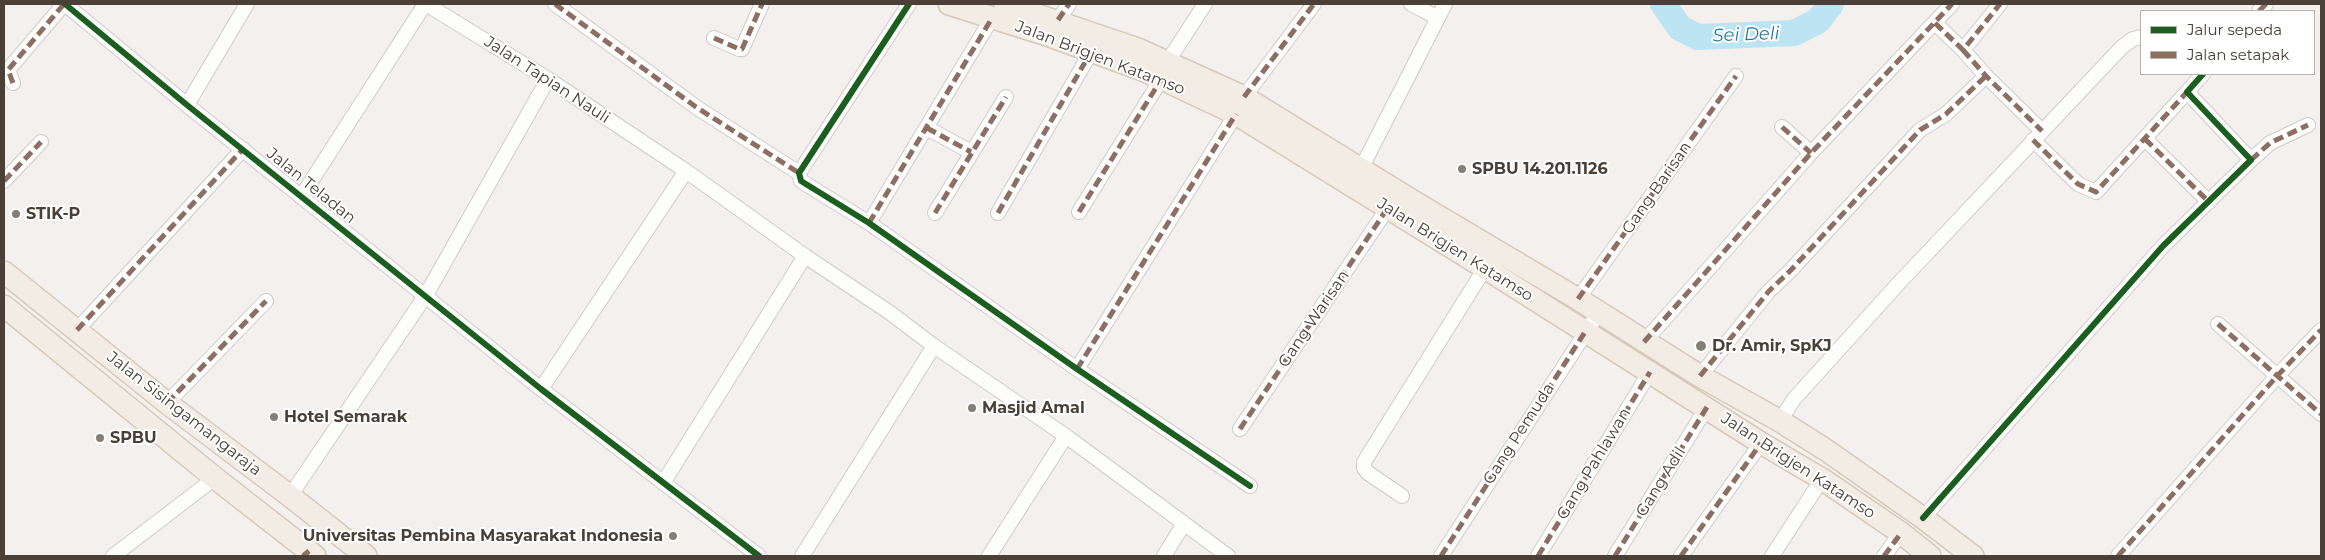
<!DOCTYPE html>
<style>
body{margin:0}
#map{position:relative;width:2325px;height:560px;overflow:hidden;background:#f3f0ed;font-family:Montserrat,sans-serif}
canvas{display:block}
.frame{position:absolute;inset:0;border:5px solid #4a4037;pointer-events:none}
.legend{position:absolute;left:2140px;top:10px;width:175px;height:65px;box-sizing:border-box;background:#fff;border:1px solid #b7b3af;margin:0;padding:6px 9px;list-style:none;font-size:15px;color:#4a4037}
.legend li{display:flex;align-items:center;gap:10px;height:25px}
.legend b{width:25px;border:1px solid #b7b3af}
</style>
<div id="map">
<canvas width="2325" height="560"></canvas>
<div class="frame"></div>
<ul class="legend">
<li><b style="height:6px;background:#1b5e20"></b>Jalur sepeda</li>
<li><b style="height:6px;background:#8d6e63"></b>Jalan setapak</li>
</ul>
</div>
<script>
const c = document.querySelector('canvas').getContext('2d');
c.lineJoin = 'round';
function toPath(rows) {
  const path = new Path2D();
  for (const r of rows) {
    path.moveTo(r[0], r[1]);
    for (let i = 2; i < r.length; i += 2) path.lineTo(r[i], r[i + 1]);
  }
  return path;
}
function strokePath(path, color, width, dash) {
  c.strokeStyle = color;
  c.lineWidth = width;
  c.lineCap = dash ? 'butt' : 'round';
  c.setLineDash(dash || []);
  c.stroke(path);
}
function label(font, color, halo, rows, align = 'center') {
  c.font = font + ' Montserrat,sans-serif';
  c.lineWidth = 4;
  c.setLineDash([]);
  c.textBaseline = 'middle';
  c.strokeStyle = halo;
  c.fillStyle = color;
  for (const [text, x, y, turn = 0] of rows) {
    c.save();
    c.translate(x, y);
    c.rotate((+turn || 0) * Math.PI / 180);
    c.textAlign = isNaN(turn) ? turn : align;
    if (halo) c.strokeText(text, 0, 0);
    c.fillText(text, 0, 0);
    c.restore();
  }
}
strokePath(toPath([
 [1663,4,1680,28,1698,37,1794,33,1818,21,1831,4]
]), '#bce4f3', 26);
const minor = toPath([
 [65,4,187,105,541,389,759,556],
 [426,4,548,79,686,171,541,389],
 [555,4,696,107,799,173],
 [909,4,799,173,801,181,869,223,1077,369,1250,486],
 [1411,4,1438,18],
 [2259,11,2266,4],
 [1058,20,1069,4],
 [1935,23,1963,50,2000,4],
 [714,38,739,49,742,49,762,4],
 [1963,50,1986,76,2042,131],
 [1168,61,1205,4],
 [13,83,8,70,64,4],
 [1244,97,1314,4],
 [187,105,247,4],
 [1782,127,1811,153],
 [927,128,971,152],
 [2145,139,2209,202],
 [2033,140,2078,184,2096,192,2187,92],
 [2251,160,2270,143,2308,125],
 [1361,169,1445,4],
 [686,171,805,256,889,312,934,346,1066,436,1228,556],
 [4,181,41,142],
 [301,197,425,4],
 [1079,212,1162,78],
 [935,213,1006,97],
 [998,213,1091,52],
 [869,223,992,18],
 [1578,299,1736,76],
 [2218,324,2321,414],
 [77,330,243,149],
 [1644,342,1811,153,1952,4],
 [1077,369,1236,114],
 [1700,376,1769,291,1791,270,1920,130,1946,114,1986,76],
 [167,403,266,301],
 [1780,421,1794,399,1898,284,2122,47,2133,39,2141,37],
 [1240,429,1387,209],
 [663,483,805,256],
 [290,496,426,295,548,79],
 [1402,496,1368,473,1364,468,1364,462,1485,268],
 [1923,518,2163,246,2251,160,2187,92,2203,74],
 [113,556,215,478],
 [802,556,934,346],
 [989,556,1066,436],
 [1164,556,1183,525],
 [1441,556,1599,312],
 [1538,556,1650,372],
 [1615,556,1707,407],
 [1681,556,1761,443],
 [1772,556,1822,479],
 [1884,556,1901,533],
 [2118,556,2278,375,2321,330]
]);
const primary = toPath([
 [949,4,1047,35,1145,71,1236,114,1485,268,1761,443,1822,479,1901,533,1930,556],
 [1005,4,1138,49,1244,97,1416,203,1578,299,1700,376,1780,421,1826,450,1923,518,1973,556],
 [4,272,167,403,290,496,366,556],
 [4,306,215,478,315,556]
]);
strokePath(minor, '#d0ccc8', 16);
strokePath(primary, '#d6c9b9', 24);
strokePath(minor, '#fdfdfc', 14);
strokePath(primary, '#f2ece4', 21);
strokePath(toPath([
 [555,4,696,107,799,173],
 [2259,11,2266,4],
 [1058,20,1069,4],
 [1935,23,1963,50,2000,4],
 [714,38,739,49,742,49,762,4],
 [1963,50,1986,76,2042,131],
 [13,83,8,70,64,4],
 [1244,97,1314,4],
 [1782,127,1811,153],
 [927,128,971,152],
 [2145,139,2209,202],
 [2033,140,2078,184,2096,192,2187,92],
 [2251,160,2270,143,2308,125],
 [4,181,41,142],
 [1079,212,1162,78],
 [935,213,1006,97],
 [998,213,1091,52],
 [869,223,992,18],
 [1578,299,1736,76],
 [2218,324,2321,414],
 [77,330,243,149],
 [1644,342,1811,153,1952,4],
 [1077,369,1236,114],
 [1700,376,1769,291,1791,270,1920,130,1946,114,1986,76],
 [167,403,266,301],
 [1240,429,1387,209],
 [303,556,309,551],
 [1441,556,1585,332],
 [1538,556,1650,372],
 [1615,556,1707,407],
 [1681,556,1761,443],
 [1884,556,1901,533],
 [2118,556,2278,375,2321,330]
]), '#8d6e63', 5, [10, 5]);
strokePath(toPath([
 [65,4,187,105,541,389,759,556],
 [909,4,799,173,801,181,869,223,1077,369,1250,486],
 [1923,518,2163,246,2251,160,2187,92,2203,74]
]), '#1b5e20', 6);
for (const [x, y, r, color] of [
 [1462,169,5,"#857e77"],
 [16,214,5,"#857e77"],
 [1701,346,6,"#857e77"],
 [972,408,5,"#857e77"],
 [274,417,5,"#857e77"],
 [100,438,5,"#857e77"],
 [673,536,5,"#857e77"]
]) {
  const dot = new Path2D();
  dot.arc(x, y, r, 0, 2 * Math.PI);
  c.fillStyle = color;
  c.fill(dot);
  strokePath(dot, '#fff', 2);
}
label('16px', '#4a4037', '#fff', [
 ["Jalan Brigjen Katamso",1100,58,21],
 ["Jalan Tapian Nauli",547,80,33],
 ["Jalan Teladan",311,186,39],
 ["Gang Barisan",1657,188,-55],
 ["Jalan Brigjen Katamso",1455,250,32],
 ["Gang Warisan",1314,319,-56],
 ["Jalan Sisingamangaraja",184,414,38],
 ["Gang Pemuda",1519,434,-57],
 ["Gang Pahlawan",1594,464,-59],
 ["Jalan Brigjen Katamso",1798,466,33],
 ["Gang Adil",1661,482,-58]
]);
label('bold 16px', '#4a4037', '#fff', [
 ["SPBU 14.201.1126",1472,169],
 ["STIK-P",26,214],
 ["Dr. Amir, SpKJ",1712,346],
 ["Masjid Amal",982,408],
 ["Hotel Semarak",284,417],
 ["SPBU",110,438],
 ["Universitas Pembina Masyarakat Indonesia",663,536,"right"]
], 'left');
label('italic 18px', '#247a9b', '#fff', [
 ["Sei Deli",1746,35,-2]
]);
</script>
